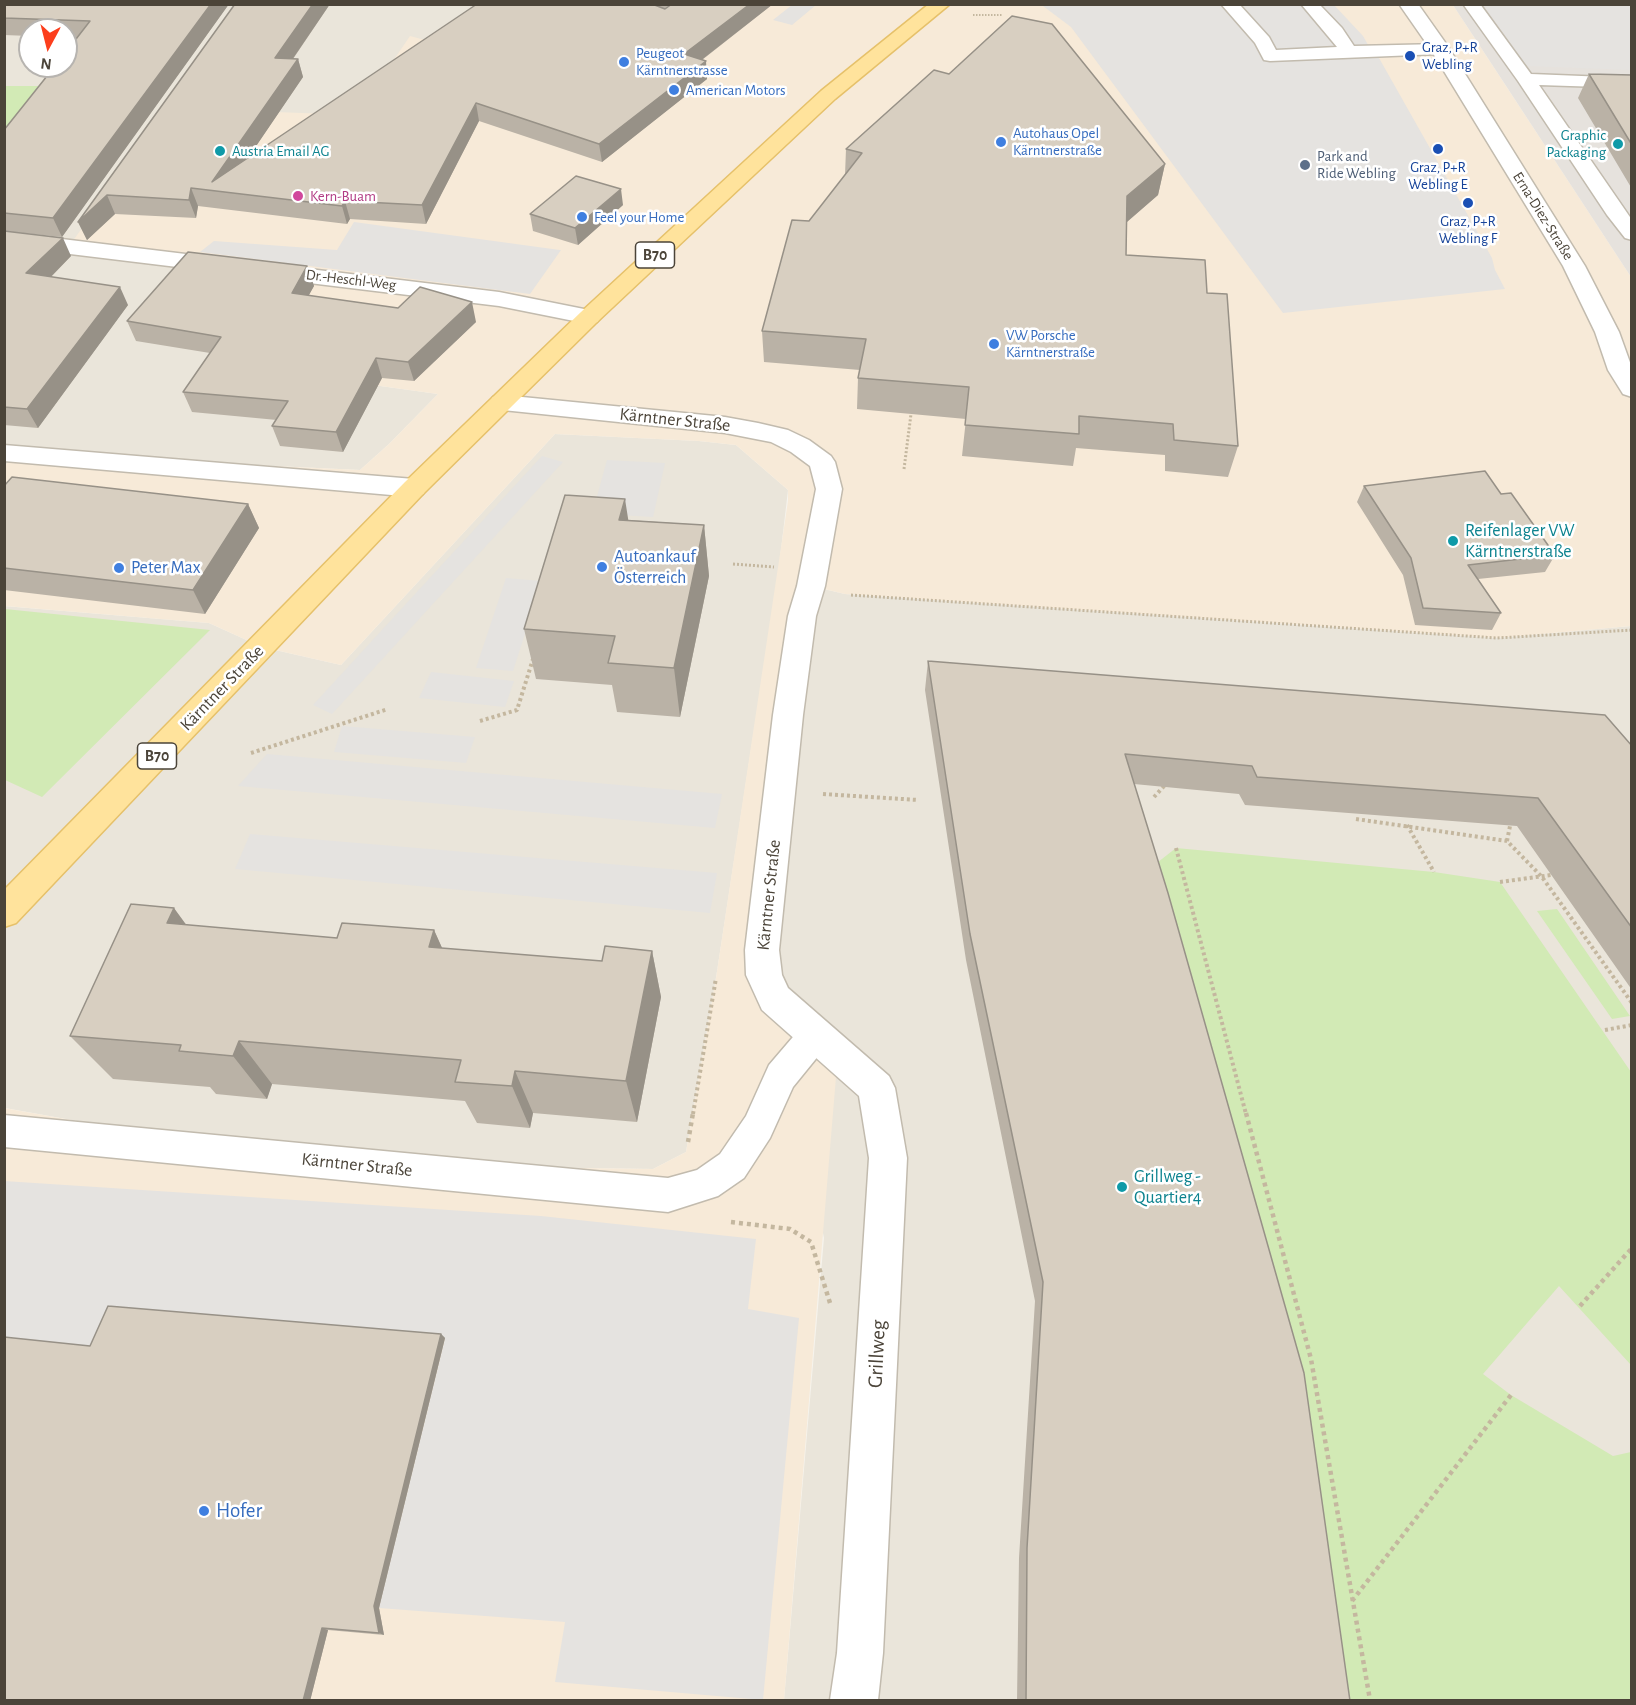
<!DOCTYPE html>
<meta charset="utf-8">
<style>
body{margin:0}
#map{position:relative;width:1636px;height:1705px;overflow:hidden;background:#f6f3ec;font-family:"Alegreya Sans",sans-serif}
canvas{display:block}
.frame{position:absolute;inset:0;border:6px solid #4b4439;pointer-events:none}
.north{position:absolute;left:18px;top:18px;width:60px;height:60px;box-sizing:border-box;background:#fff;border:2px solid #b7b4b0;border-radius:50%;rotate:187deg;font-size:16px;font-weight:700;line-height:24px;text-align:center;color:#4b4439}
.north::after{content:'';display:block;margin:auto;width:21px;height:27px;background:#fc3f1d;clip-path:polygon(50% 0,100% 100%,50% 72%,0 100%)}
</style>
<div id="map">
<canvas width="1636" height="1705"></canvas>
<div class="frame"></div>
<div class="north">N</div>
</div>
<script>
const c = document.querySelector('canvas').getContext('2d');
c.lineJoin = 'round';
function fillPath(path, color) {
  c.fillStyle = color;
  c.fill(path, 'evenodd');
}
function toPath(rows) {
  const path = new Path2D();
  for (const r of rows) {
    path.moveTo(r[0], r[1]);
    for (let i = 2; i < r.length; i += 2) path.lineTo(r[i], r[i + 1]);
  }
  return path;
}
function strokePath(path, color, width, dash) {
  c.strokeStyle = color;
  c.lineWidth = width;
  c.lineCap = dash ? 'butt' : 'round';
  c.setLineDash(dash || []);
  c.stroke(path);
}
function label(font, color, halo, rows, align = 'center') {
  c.font = font + ' "Alegreya Sans",sans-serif';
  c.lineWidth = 5;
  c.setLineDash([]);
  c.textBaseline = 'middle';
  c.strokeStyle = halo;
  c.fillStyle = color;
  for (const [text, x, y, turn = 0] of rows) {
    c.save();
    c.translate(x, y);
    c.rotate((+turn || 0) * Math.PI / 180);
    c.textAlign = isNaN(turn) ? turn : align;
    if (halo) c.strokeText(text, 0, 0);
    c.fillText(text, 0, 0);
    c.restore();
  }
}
fillPath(toPath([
 [659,4,295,273,222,364,438,394,389,444,360,470,14,454,5,466,5,5],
 [30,30,66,30,66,66,30,66],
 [555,434,699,441,736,445,788,490,779,567,716,978,686,1152,653,1169,507,1167,116,1128,5,1108,4,606,209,623,262,647,341,665],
 [811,586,845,594,1497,638,1631,626,1631,1700,784,1700,824,1238,775,999,762,950]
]), '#eae5da');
fillPath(toPath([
 [659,5,1453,5,1631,277,1631,626,1497,638,845,594,812,586,764,975,838,1053,784,1700,5,1700,4,1108,116,1128,507,1167,653,1169,686,1152,716,978,788,501,788,490,736,445,699,441,555,434,341,665,262,647,209,623,5,606,5,466,14,454,360,470,389,444,438,394,222,364,295,274,70,245,167,108,356,115,410,36,563,77]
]), '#f7ead8');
fillPath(toPath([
 [1453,5,1631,5,1631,277,1510,92]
]), '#e6e2dd');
fillPath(toPath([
 [5,86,49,86,5,145],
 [4,609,5,609,210,630,42,797,5,780],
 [1176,848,1434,872,1500,882,1631,1072,1631,1365,1559,1286,1483,1374,1511,1395,1613,1456,1631,1452,1631,1700,1327,1700,1144,873],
 [1557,909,1630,1016,1612,1019,1537,911]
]), '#d2eab5');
fillPath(toPath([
 [1045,4,1334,5,1363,36,1371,50,1379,58,1492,258,1495,270,1505,289,1283,313,1071,27,1043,6],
 [792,5,816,5,792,25,773,20],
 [1483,5,1631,5,1631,70,1526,66],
 [354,222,560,250,561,250,530,294,200,252,214,241,337,250],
 [542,456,563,462,332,714,313,705],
 [607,460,665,463,653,517,619,515,595,504],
 [506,578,542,581,513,671,476,668],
 [431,672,514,681,505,707,419,698],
 [342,726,475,737,466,763,334,752],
 [267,754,722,794,715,828,238,786],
 [250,834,717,873,710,913,235,869],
 [4,1181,541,1216,756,1239,748,1309,799,1318,763,1700,555,1682,565,1622,379,1608,445,1339,98,1350,5,1340]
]), '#e5e3e0');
const lane = toPath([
 [1221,4,1239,4,1269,37,1276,50,1337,47,1301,4,1319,4,1342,28,1354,46,1440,44,1446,45,1449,49,1446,53,1440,54,1270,61,1264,60,1255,43,1221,4],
 [1463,4,1480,4,1531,74,1632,78,1632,88,1539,85,1632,220,1632,240,1625,238,1607,215,1518,81,1463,4],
 [816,1019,828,1024,832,1034,828,1044,793,1087,770,1138,744,1178,718,1196,668,1212,4,1147,4,1115,668,1178,697,1170,720,1154,746,1116,769,1065,804,1024,816,1019]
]);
const street = toPath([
 [1399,4,1418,4,1447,45,1585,266,1619,332,1632,368,1632,397,1623,394,1608,370,1595,332,1563,266,1431,50,1399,4],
 [4,232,499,292,589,310,597,312,601,317,597,322,589,324,499,306,4,246,4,232],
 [502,395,725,417,758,423,788,430,809,440,831,456,835,462,842,489,825,586,816,616,803,715,779,950,782,975,788,988,889,1076,895,1088,907,1158,883,1653,878,1700,830,1700,837,1653,869,1158,859,1096,762,1010,746,975,745,950,773,715,788,616,797,586,816,489,810,466,791,452,771,442,725,433,493,409,489,403,493,397,502,395],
 [4,445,414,479,423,482,427,488,423,494,414,497,4,461,4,445]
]);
const primary = toPath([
 [929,4,950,4,835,99,597,322,423,494,16,923,4,927,4,890,405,482,581,312,821,91,929,4]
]);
strokePath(lane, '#c2bbae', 3);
strokePath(street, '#c2bbae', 3);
strokePath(primary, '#e6c16a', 3);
strokePath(toPath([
 [973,15,1002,15]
]), '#c4b79f', 2, [1.5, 1.5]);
strokePath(toPath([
 [904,469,911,414],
 [733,564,774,567],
 [851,595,1497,638,1632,630]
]), '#c4b79f', 3, [2, 2]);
strokePath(toPath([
 [480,721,517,710,533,659],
 [251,753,388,709],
 [823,794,918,800],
 [1154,797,1166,784],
 [1356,819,1507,841,1542,877,1632,1003],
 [1407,825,1434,872],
 [1507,841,1510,826],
 [1176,848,1246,1114],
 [1500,882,1551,875],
 [1605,1030,1632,1025],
 [693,1114,716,978]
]), '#c4b79f', 4, [3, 3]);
strokePath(toPath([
 [1246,1113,1311,1359,1370,1700],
 [688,1142,693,1113],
 [731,1222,790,1229,811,1242,830,1303],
 [1580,1306,1632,1248],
 [1352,1601,1511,1395]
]), '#c4b79f', 4.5, [4, 4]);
fillPath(lane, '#fff');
fillPath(street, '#fff');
fillPath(primary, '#ffe39c');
fillPath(toPath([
 [4,4,229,4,62,237,4,231,4,130,77,38,66,37,66,30,30,30,30,36,4,35],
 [235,4,330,4,293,59,298,59,303,77,247,159,477,4,773,4,702,60,707,79,602,162,479,121,426,224,350,219,347,224,198,206,196,218,115,214,87,240,78,222],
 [1589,74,1632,75,1632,189,1578,98],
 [846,149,1165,164,1158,195,1127,222,1126,255,1207,293,1238,446,1228,477,1165,471,1165,455,1076,448,1073,466,962,456,966,419,857,409,858,378,860,370,764,362,762,331,809,221,845,175],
 [623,205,578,245,533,231,530,214],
 [4,231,71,256,51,277,128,305,38,428,4,425],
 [307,266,314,286,308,296,476,322,414,381,382,378,343,452,280,446,272,426,277,420,192,412,183,392,210,353,136,341,127,321],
 [4,486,248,504,259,528,205,614,4,590],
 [1364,486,1555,555,1545,572,1478,579,1501,613,1492,630,1415,625,1403,575,1357,502],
 [628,520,704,525,709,576,680,717,617,712,612,685,536,679,524,629],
 [928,661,1632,746,1632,990,1517,826,1245,805,1239,794,1134,784,1350,1701,1017,1701,1019,1558,1035,1301,966,960,925,690],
 [186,925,337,938,434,930,442,948,602,961,652,951,661,997,637,1122,533,1113,530,1128,477,1123,465,1101,272,1084,267,1099,216,1094,210,1087,113,1079,70,1036],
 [441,1334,445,1338,379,1608,384,1635,328,1630,310,1701,4,1701,90,1346]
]), '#bab2a6');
fillPath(toPath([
 [211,4,229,4,62,237,53,218],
 [313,4,330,4,281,76,275,58],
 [750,4,773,4,686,72,684,54],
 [298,59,303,77,225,192,212,182],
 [706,61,707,79,602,162,599,144],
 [476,103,479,121,426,224,422,205],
 [1165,164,1158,195,1121,227,1127,196],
 [191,188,198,206,196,218,189,200],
 [621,189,623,205,578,245,575,228],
 [107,195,115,214,87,240,78,222],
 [345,201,350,219,347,224,342,206],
 [63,238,71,256,36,292,26,273],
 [307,266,314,286,299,313,292,293],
 [120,287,128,305,38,428,27,409],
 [472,302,476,322,414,381,408,362],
 [376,358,382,378,343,452,336,432],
 [625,499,633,550,619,520],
 [248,504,259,528,205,614,193,590],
 [704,525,709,576,680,717,674,668],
 [174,908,209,956,167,923],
 [434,930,455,977,429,947],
 [652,951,661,997,637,1122,626,1081],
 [239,1041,272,1084,267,1099,233,1056],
 [515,1071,533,1113,530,1128,512,1086],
 [441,1334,445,1338,379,1608,384,1635,379,1633,374,1606],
 [322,1628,328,1630,310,1701,303,1701]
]), '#979187');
const building = toPath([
 [4,4,211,4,53,218,4,213,4,130,55,66,66,66,66,52,90,21,4,18,4,4],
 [235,4,313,4,275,58,298,59,212,182,477,4,652,4,665,9,672,4,750,4,684,54,706,61,599,144,476,103,422,205,345,201,342,206,191,188,189,200,107,195,78,222,235,4],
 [1012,16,1052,24,1165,164,1127,196,1126,255,1205,260,1207,293,1227,294,1238,446,1174,440,1173,424,1079,416,1079,434,965,425,969,387,858,378,866,339,762,331,792,220,809,221,862,153,846,149,934,70,949,74,1012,16],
 [1589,74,1632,75,1632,145,1589,74],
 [576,176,621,189,575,228,530,214,576,176],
 [4,231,63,238,26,273,120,287,27,409,4,407,4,231],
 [188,252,307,266,292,293,398,308,420,287,472,302,408,362,376,358,336,432,272,426,288,401,183,392,221,337,127,321,188,252],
 [1485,471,1501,494,1511,493,1555,555,1468,565,1501,613,1423,608,1411,558,1364,486,1485,471],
 [12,477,248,504,193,590,4,568,4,486,12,477],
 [565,495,625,499,619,520,704,525,674,668,608,663,615,636,524,629,565,495],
 [928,661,1605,715,1632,746,1632,928,1538,798,1257,777,1252,766,1125,754,1168,893,1304,1373,1350,1701,1026,1701,1027,1548,1043,1282,970,934,928,661],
 [131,904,174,908,167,923,337,938,342,923,434,930,429,947,602,961,605,946,652,951,626,1081,515,1071,512,1086,455,1082,461,1060,239,1041,233,1056,179,1051,181,1045,70,1036,131,904],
 [108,1306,441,1334,374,1606,379,1633,322,1628,303,1701,4,1701,4,1337,90,1346,108,1306]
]);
fillPath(building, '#d8cfc1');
strokePath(building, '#979187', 1.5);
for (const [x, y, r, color] of [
 [1410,56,6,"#1a4fb4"],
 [624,62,6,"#3f7fe0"],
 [674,90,6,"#3f7fe0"],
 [1001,142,6,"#3f7fe0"],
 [1618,144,6,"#0f9aa8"],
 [1438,149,6,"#1a4fb4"],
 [220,151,6,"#0f9aa8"],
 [1305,165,6,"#5c6f8a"],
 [298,196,6,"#d1479c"],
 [1468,203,6,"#1a4fb4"],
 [582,217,6,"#3f7fe0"],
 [994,344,6,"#3f7fe0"],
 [1453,541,6,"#0f9aa8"],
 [602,567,6,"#3f7fe0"],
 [119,568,6,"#3f7fe0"],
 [1122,1187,6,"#0f9aa8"],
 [204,1511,6,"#3f7fe0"]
]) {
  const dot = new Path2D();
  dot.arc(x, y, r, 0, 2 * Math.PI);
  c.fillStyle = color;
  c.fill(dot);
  strokePath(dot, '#fff', 2);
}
label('15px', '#164399', '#fff', [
 ["Graz, P+R",1422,47,"left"],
 ["Webling",1422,64,"left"],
 ["Graz, P+R",1438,167],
 ["Webling E",1438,184],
 ["Graz, P+R",1468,221],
 ["Webling F",1468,238]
]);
label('15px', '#366cbe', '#fff', [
 ["Peugeot",636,53],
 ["Kärntnerstrasse",636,70],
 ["American Motors",686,90],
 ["Autohaus Opel",1013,133],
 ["Kärntnerstraße",1013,150],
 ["Feel your Home",594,217],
 ["VW Porsche",1006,335],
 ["Kärntnerstraße",1006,352]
], 'left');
label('15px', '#0d838f', '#fff', [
 ["Graphic",1606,135],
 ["Packaging",1606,152],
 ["Austria Email AG",232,151,"left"]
], 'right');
label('15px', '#4e5e75', '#fff', [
 ["Park and",1317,156],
 ["Ride Webling",1317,173]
], 'left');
label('15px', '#b23c85', '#fff', [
 ["Kern-Buam",310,196]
], 'left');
label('15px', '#4b4439', '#fff', [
 ["Erna-Diez-Straße",1543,216,58],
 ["Dr.-Heschl-Weg",351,280,7]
]);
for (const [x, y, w] of [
 [655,255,39],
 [157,756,39]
]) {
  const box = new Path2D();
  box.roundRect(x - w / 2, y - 13, w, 26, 4.5);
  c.fillStyle = '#fff';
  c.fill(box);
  strokePath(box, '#4b4439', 1.5);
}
label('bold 16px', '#4b4439', null, [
 ["B70",655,255],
 ["B70",157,756]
]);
label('18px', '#4b4439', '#fff', [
 ["Kärntner Straße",675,420,6],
 ["Kärntner Straße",222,688,-46],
 ["Kärntner Straße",769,895,-84],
 ["Kärntner Straße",357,1165,6]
]);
label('18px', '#0d838f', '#fff', [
 ["Reifenlager VW",1465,531],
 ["Kärntnerstraße",1465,552],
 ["Grillweg -",1134,1177],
 ["Quartier4",1134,1198]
], 'left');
label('18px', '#366cbe', '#fff', [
 ["Autoankauf",614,557],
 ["Österreich",614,578],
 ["Peter Max",131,568]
], 'left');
label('21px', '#4b4439', '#fff', [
 ["Grillweg",877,1354,-87]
]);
label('21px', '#366cbe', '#fff', [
 ["Hofer",216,1511]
], 'left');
</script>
